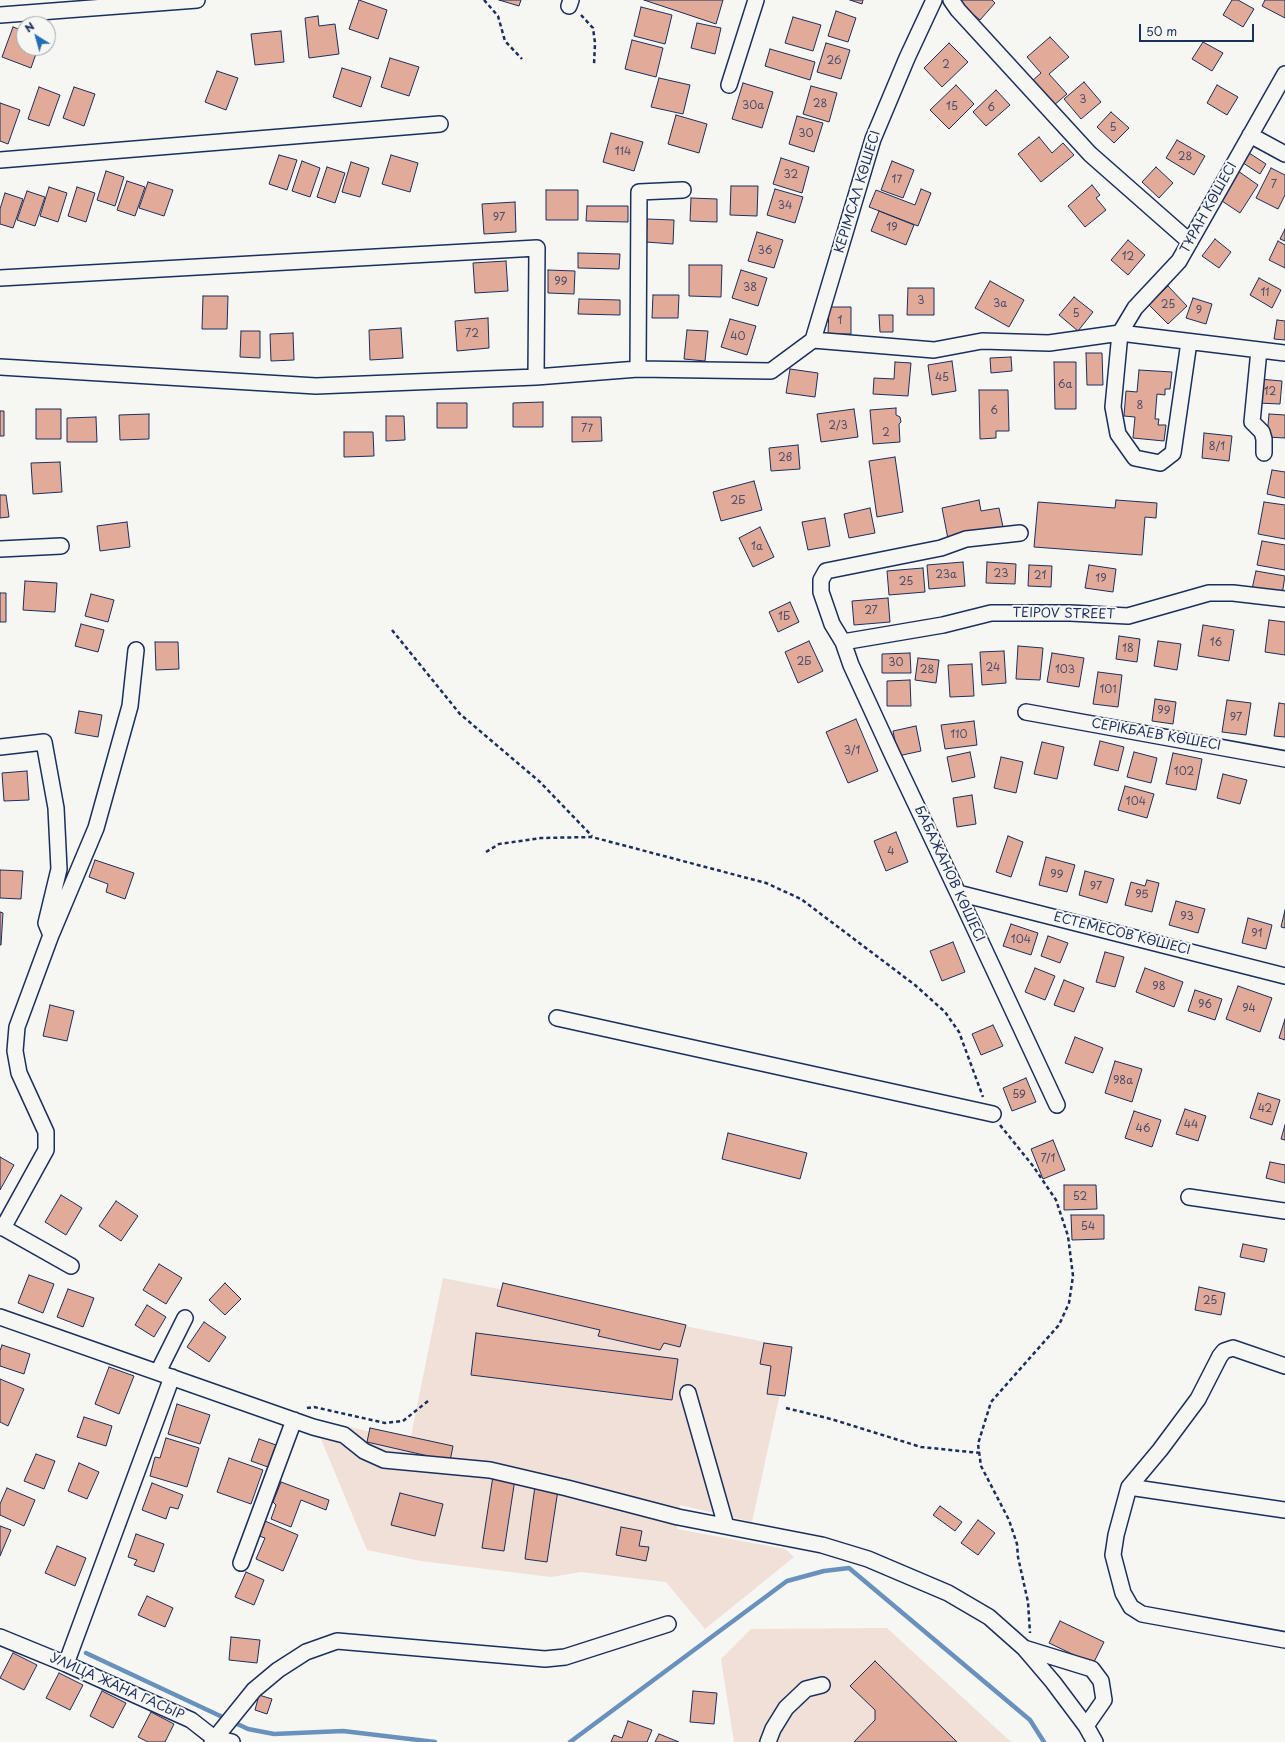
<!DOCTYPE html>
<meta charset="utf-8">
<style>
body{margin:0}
#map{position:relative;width:1285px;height:1742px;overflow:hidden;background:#f6f6f2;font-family:"Playpen Sans",sans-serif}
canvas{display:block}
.north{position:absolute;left:16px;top:16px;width:40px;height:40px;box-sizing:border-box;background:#f6f6f2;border:1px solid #9ea6b7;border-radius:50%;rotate:323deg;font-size:11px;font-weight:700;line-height:16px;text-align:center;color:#1b2f5e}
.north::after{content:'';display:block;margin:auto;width:14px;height:18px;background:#1f6fb2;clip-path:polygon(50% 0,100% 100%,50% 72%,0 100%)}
.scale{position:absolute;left:1139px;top:24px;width:115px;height:18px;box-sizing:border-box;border:2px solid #1b2f5e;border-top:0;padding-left:5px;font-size:12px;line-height:14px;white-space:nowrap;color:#1b2f5e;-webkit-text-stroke:3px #f6f6f2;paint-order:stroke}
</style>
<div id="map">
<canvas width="1285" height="1742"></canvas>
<div class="north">N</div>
<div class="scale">50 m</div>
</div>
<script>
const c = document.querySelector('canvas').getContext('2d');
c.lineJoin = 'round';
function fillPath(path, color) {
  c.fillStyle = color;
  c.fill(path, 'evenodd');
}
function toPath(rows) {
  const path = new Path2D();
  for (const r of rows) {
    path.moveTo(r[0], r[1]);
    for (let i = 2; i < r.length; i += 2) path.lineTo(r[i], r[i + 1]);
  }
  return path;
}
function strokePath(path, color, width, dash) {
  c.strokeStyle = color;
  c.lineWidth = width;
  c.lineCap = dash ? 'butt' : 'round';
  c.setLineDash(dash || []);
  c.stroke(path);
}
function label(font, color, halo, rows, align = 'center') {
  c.font = font + ' "Playpen Sans",sans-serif';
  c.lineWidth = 4;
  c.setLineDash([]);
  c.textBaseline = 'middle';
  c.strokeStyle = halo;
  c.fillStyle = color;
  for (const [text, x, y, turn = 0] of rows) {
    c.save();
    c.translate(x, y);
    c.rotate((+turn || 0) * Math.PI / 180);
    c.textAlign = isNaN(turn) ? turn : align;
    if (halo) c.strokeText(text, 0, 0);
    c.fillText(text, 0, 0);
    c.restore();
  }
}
fillPath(toPath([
 [443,1278,790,1347,752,1522,680,1505,677,1529,785,1549,794,1557,705,1629,666,1582,581,1572,551,1577,421,1561,367,1550,321,1439,311,1436,315,1419,410,1441],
 [887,1628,1011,1742,734,1742,721,1659,751,1629]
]), '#f0e0d7');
strokePath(toPath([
 [86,1653,248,1729,274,1734,343,1731,435,1742],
 [570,1742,787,1581,824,1571,849,1568,1030,1720,1044,1742]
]), '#6891bc', 4.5);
const building = toPath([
 [359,0,387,10,378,39,349,29,359,0],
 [499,0,521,0,519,6,499,0],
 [644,0,723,0,716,24,644,0],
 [850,0,863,0,862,4,850,0],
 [956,0,992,0,995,3,980,20,956,0],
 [1232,0,1238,0,1254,9,1243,27,1223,15,1232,0],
 [1265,0,1285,0,1285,18,1262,6,1265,0],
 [641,7,672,15,665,44,634,36,641,7],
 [836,11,856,18,848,42,828,36,836,11],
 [318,16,319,26,335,24,339,54,309,58,305,18,318,16],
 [793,17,821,25,813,51,785,43,793,17],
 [697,23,721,28,715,54,691,48,697,23],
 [13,27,24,31,24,48,38,48,31,68,2,57,13,27],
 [281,31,284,62,255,65,251,34,281,31],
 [1050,37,1069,57,1049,74,1067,94,1053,106,1032,81,1041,73,1027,57,1050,37],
 [632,40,663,48,656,77,625,69,632,40],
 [1203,42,1223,53,1212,71,1192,59,1203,42],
 [826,43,850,50,841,79,817,72,826,43],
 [949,43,968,62,942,87,924,68,949,43],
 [770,49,815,62,810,80,765,66,770,49],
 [390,58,419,67,409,96,381,87,390,58],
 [342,68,371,77,361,107,333,97,342,68],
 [217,71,238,78,226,110,205,102,217,71],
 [659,78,690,85,683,114,651,107,659,78],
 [1084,82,1101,102,1081,119,1064,99,1084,82],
 [743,83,773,92,762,128,732,119,743,83],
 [956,85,974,104,949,129,930,110,956,85],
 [1217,85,1238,97,1227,115,1207,103,1217,85],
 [811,86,837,93,829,122,803,114,811,86],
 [39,87,60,95,49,126,28,119,39,87],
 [74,87,95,94,84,126,63,118,74,87],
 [996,90,1010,105,986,126,973,112,996,90],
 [0,103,20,110,8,144,0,141,0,103],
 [1111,112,1129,128,1114,143,1097,127,1111,112],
 [676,115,707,124,699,153,668,144,676,115],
 [797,116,823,123,814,152,789,144,797,116],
 [611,133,643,142,634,171,603,162,611,133],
 [1039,137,1052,153,1063,143,1074,155,1041,182,1018,154,1039,137],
 [1177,140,1205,156,1194,175,1166,158,1177,140],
 [1246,151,1266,164,1260,174,1240,161,1246,151],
 [279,155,297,160,287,190,269,184,279,155],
 [391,155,418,163,410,192,382,184,391,155],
 [781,158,809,167,802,193,773,184,781,158],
 [302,161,320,168,310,197,292,191,302,161],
 [892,161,914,170,903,198,881,190,892,161],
 [351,162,369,168,360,197,342,192,351,162],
 [327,167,345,173,335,203,317,197,327,167],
 [1156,167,1173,183,1159,198,1142,182,1156,167],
 [1271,168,1285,175,1285,195,1278,209,1256,198,1271,168],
 [106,171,124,177,115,206,97,200,106,171],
 [1238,171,1258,185,1240,213,1219,199,1238,171],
 [127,181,145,187,135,216,117,210,127,181],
 [148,182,173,190,164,216,139,208,148,182],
 [1092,185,1100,195,1096,198,1106,210,1085,227,1068,206,1092,185],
 [731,186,758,186,757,216,730,215,731,186],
 [49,187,67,193,58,222,40,216,49,187],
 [77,187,95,193,86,222,68,216,77,187],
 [775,189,803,197,795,223,767,215,775,189],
 [921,189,931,193,918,226,869,207,876,190,915,205,921,189],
 [546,190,578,190,578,220,546,220,546,190],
 [27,191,45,197,35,226,17,220,27,191],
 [5,193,23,199,13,228,0,224,0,209,5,193],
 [691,198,717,199,717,222,690,221,691,198],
 [515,202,516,232,484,234,482,204,515,202],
 [587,206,628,206,628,222,586,221,587,206],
 [879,211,914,225,906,245,871,231,879,211],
 [647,219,674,220,673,244,646,242,647,219],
 [1285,229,1285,241,1280,239,1285,229],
 [757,232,783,240,774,268,748,261,757,232],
 [1215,239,1231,252,1219,268,1202,256,1215,239],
 [1128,240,1145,255,1128,275,1111,260,1128,240],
 [1278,241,1285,245,1285,268,1269,260,1278,241],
 [578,253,620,254,619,269,578,268,578,253],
 [506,261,508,291,475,293,473,263,506,261],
 [689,265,722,265,721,297,689,296,689,265],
 [548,270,575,271,574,294,548,293,548,270],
 [741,270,767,278,758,306,732,298,741,270],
 [1259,278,1281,290,1272,308,1250,295,1259,278],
 [990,281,1024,300,1009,327,975,308,990,281],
 [1168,286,1187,306,1168,324,1149,305,1168,286],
 [908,288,934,288,934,315,907,315,908,288],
 [653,295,679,295,678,318,652,318,653,295],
 [203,296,228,296,227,329,202,329,203,296],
 [1074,297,1093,312,1078,331,1059,315,1074,297],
 [1193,298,1212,304,1206,324,1186,318,1193,298],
 [579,299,620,300,620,315,578,314,579,299],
 [829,307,851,307,851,334,828,334,829,307],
 [879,315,893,315,893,332,880,332,879,315],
 [488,318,489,348,457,351,455,321,488,318],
 [730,319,756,326,747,355,721,347,730,319],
 [1277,320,1285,321,1285,340,1274,339,1277,320],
 [401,328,403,358,370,360,369,330,401,328],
 [687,330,708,331,705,361,684,359,687,330],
 [241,331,260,331,260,358,240,357,241,331],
 [293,333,294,360,271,361,270,334,293,333],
 [1086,353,1102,353,1103,385,1087,385,1086,353],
 [1011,357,1012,371,991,373,990,358,1011,357],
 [952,361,956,391,932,395,928,365,952,361],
 [895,362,911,363,908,396,873,394,874,378,894,379,895,362],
 [1054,362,1076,362,1076,409,1055,409,1054,362],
 [790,369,818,373,815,397,786,393,790,369],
 [1139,370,1172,372,1170,389,1165,389,1165,395,1157,394,1155,419,1159,419,1158,425,1166,425,1164,441,1133,438,1135,417,1124,416,1126,391,1137,392,1139,370],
 [1259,379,1282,381,1280,404,1258,403,1259,379],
 [979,390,1008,390,1009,431,996,431,996,438,980,439,979,390],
 [543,402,543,427,513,427,513,403,543,402],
 [437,403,467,403,467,428,437,428,437,403],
 [896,408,896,415,900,417,901,422,899,424,900,442,873,444,870,410,896,408],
 [36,409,61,409,61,439,36,439,36,409],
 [854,409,858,437,821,442,817,414,854,409],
 [0,411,4,411,4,436,0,436,0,411],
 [149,414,149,439,120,440,119,415,149,414],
 [1269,414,1285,415,1285,438,1267,437,1269,414],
 [386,416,404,416,405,440,386,441,386,416],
 [96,417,97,442,67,442,67,418,96,417],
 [572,417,601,417,602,441,572,442,572,417],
 [344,432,373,432,374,456,344,457,344,432],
 [1204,433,1232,436,1229,461,1202,458,1204,433],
 [798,445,800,469,771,471,769,448,798,445],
 [895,457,903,512,877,517,869,461,895,457],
 [60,462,62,492,33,494,31,463,60,462],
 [1272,470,1285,472,1285,498,1267,494,1272,470],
 [754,481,762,510,721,521,713,492,754,481],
 [0,495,6,495,9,517,0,518,0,495],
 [979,500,981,511,999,508,1003,527,948,539,942,508,979,500],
 [1116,500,1157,503,1156,518,1145,517,1142,555,1034,547,1038,502,1115,508,1116,500],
 [1264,502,1285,505,1285,539,1258,534,1264,502],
 [870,508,875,533,849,538,844,514,870,508],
 [825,518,830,546,808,550,802,522,825,518],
 [127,522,130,547,100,551,97,526,127,522],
 [760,527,774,557,753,567,739,538,760,527],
 [1262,541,1285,545,1285,570,1257,565,1262,541],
 [963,562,965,586,929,589,927,565,963,562],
 [987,562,1016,564,1015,584,986,583,987,562],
 [1029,565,1052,566,1051,587,1028,586,1029,565],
 [1089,565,1116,569,1113,592,1085,588,1089,565],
 [923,568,925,592,889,595,887,571,923,568],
 [1256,571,1285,576,1282,595,1252,589,1256,571],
 [25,581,57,583,55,612,23,610,25,581],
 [0,593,6,593,6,622,0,622,0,593],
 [91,594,114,600,108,622,85,616,91,594],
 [888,598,890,622,854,625,852,601,888,598],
 [790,602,799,622,778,632,769,612,790,602],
 [1269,620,1285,622,1285,655,1265,652,1269,620],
 [81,624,104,630,98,652,75,646,81,624],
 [1203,625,1234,630,1229,661,1198,656,1203,625],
 [1119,636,1140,639,1137,662,1116,659,1119,636],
 [809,641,823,671,798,683,785,652,809,641],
 [1158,641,1181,644,1177,670,1154,666,1158,641],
 [155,642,178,642,179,669,156,670,155,642],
 [1018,646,1043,648,1040,680,1016,679,1018,646],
 [1004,651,1006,683,982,685,980,652,1004,651],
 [910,653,911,673,882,673,882,654,910,653],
 [1052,653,1084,658,1079,687,1047,682,1052,653],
 [918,658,939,660,936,683,915,680,918,658],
 [972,664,974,696,950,697,948,665,972,664],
 [1098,672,1122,675,1118,707,1093,704,1098,672],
 [910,680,911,706,887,706,887,681,910,680],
 [1155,699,1176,702,1173,724,1152,721,1155,699],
 [1227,700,1251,703,1246,735,1222,732,1227,700],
 [1279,703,1285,704,1285,737,1274,736,1279,703],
 [79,711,102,715,98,737,75,733,79,711],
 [856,719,878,771,848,783,826,732,856,719],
 [974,721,977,745,945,749,941,725,974,721],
 [916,726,921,751,898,756,893,731,916,726],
 [1100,741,1124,747,1118,771,1094,765,1100,741],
 [1042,742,1064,747,1057,779,1034,774,1042,742],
 [970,752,975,777,952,782,947,757,970,752],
 [1134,752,1157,758,1151,783,1127,777,1134,752],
 [1173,753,1202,759,1196,790,1166,784,1173,753],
 [1001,757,1023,762,1016,793,994,788,1001,757],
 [27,771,29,800,4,801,2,773,27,771],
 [1223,774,1247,780,1240,804,1217,798,1223,774],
 [1125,786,1154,794,1147,818,1118,810,1125,786],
 [972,795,976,824,957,827,953,798,972,795],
 [896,832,908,862,886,871,874,841,896,832],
 [1008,836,1023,842,1011,877,996,872,1008,836],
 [1046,857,1075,865,1067,892,1039,885,1046,857],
 [95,860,134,873,125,899,106,892,108,884,89,877,95,860],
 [0,870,23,871,21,899,0,898,0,870],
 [1085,871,1114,879,1107,903,1079,895,1085,871],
 [1147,880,1159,883,1152,912,1125,905,1131,882,1145,886,1147,880],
 [1176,901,1205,909,1198,933,1169,925,1176,901],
 [1285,910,1285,928,1281,927,1285,910],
 [0,912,3,913,1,945,0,945,0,912],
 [1248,918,1272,925,1266,949,1242,943,1248,918],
 [1011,924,1038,933,1031,955,1003,946,1011,924],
 [1048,936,1068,943,1060,963,1041,956,1048,936],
 [953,942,965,972,942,981,930,951,953,942],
 [1105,952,1124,957,1115,987,1096,982,1105,952],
 [1035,968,1055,976,1045,1000,1025,992,1035,968],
 [1145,968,1183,982,1174,1007,1136,992,1145,968],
 [1064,980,1084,988,1074,1012,1054,1005,1064,980],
 [1238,986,1272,998,1260,1032,1226,1019,1238,986],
 [1195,990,1222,999,1215,1020,1188,1011,1195,990],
 [50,1005,74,1011,67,1041,43,1036,50,1005],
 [1285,1019,1285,1040,1279,1038,1285,1019],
 [993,1025,1003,1046,981,1055,972,1034,993,1025],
 [1075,1037,1103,1048,1093,1073,1065,1063,1075,1037],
 [1115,1061,1142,1069,1132,1102,1105,1093,1115,1061],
 [1026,1078,1036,1102,1012,1111,1003,1088,1026,1078],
 [1258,1093,1280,1100,1272,1125,1250,1118,1258,1093],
 [1185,1109,1206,1116,1198,1141,1176,1134,1185,1109],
 [1134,1111,1161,1120,1152,1147,1125,1138,1134,1111],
 [1285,1125,1285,1140,1281,1139,1285,1125],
 [728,1133,807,1153,800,1179,722,1159,728,1133],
 [1053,1140,1065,1170,1043,1179,1031,1149,1053,1140],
 [0,1157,14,1165,0,1190,0,1157],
 [1270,1162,1285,1165,1285,1183,1266,1178,1270,1162],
 [1064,1185,1096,1185,1097,1209,1064,1210,1064,1185],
 [61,1195,82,1208,66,1235,45,1222,61,1195],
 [116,1201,138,1216,121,1241,99,1226,116,1201],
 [1071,1215,1104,1215,1104,1239,1072,1240,1071,1215],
 [1243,1244,1267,1249,1264,1262,1240,1257,1243,1244],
 [159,1264,182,1278,166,1304,143,1290,159,1264],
 [29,1275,54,1284,43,1313,18,1303,29,1275],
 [225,1283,241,1299,225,1315,209,1300,225,1283],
 [503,1283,686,1325,680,1347,664,1343,660,1350,598,1336,600,1330,497,1306,503,1283],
 [1199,1287,1225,1293,1221,1315,1195,1310,1199,1287],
 [68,1289,94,1298,83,1327,57,1317,68,1289],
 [147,1305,166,1317,154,1337,135,1325,147,1305],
 [204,1322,226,1337,209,1362,187,1347,204,1322],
 [476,1333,678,1359,672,1400,471,1375,476,1333],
 [764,1343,792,1347,785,1396,767,1394,771,1366,760,1364,764,1343],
 [2,1345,30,1354,24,1374,0,1366,0,1351,2,1345],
 [109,1367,134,1376,119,1414,95,1404,109,1367],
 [0,1379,24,1389,8,1426,0,1422,0,1379],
 [177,1404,210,1415,200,1444,168,1434,177,1404],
 [84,1417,112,1426,106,1446,77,1437,84,1417],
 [370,1428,453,1446,450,1461,367,1442,370,1428],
 [166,1438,199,1448,187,1487,150,1476,155,1457,160,1458,166,1438],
 [259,1439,276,1445,268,1467,251,1461,259,1439],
 [36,1454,55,1461,44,1489,24,1481,36,1454],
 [229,1458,263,1470,251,1504,217,1492,229,1458],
 [79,1463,99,1472,87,1499,68,1491,79,1463],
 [493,1476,515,1479,504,1551,482,1548,493,1476],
 [281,1482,329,1500,326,1510,301,1500,291,1527,271,1519,276,1505,273,1502,281,1482],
 [152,1483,183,1495,178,1509,170,1507,166,1519,142,1510,152,1483],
 [535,1486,558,1490,547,1562,525,1559,535,1486],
 [7,1488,35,1500,24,1526,0,1515,0,1504,7,1488],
 [400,1493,443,1504,435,1536,391,1525,400,1493],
 [940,1506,962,1522,955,1531,933,1515,940,1506],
 [978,1520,995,1533,978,1555,961,1543,978,1520],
 [265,1521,298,1535,283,1571,256,1559,265,1538,259,1536,265,1521],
 [0,1526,11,1530,0,1556,0,1526],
 [621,1527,642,1531,639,1546,649,1547,646,1561,616,1555,621,1527],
 [136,1534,164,1544,154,1572,134,1565,137,1560,128,1557,136,1534],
 [57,1546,86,1558,75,1586,45,1573,57,1546],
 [246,1572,264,1580,254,1605,235,1597,246,1572],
 [147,1596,173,1608,165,1627,138,1615,147,1596],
 [1060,1621,1104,1642,1093,1664,1049,1643,1060,1621],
 [231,1637,260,1640,257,1663,229,1660,231,1637],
 [13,1653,37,1665,24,1690,0,1678,13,1653],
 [875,1661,957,1742,854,1742,875,1720,875,1710,850,1686,875,1661],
 [59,1673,83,1685,70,1710,46,1698,59,1673],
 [102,1691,126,1703,113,1728,90,1716,102,1691],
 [693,1691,717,1693,714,1724,690,1722,693,1691],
 [259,1695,272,1699,267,1714,255,1710,259,1695],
 [151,1712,174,1724,165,1742,148,1742,138,1737,151,1712],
 [628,1721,652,1730,647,1742,611,1742,614,1735,622,1738,628,1721],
 [659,1734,679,1742,655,1742,659,1734]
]);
fillPath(building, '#e2ab99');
strokePath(building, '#1b2f5e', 1);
const minor = toPath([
 [951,0,958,10,1090,154,1190,242],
 [569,6,571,0],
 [0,15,197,0],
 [729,85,756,0],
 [1250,135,1285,154],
 [0,160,440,124],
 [0,278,537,248,536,377],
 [813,340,934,350,982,341,1049,343,1120,333,1285,353],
 [1189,342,1173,453,1160,463,1135,458,1118,434,1113,407,1120,333,1135,308,1179,261,1285,74],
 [1259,350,1252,422,1262,432,1264,439,1264,453],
 [0,367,316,386,536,377,638,369,771,371,813,340,873,139,907,58,934,0],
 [638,369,639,192,683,190],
 [1020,533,966,539,941,548,826,571,821,580,821,592,832,624,843,642,851,665,892,754,958,893,1057,1105],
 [0,549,61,546],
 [843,642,943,625,991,613,1070,613,1128,616,1209,593,1233,593,1285,599],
 [1026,712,1285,759],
 [0,747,44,742,56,808,59,869,46,923,51,935],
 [958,893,1285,976],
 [557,1018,993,1114],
 [1189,1197,1285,1211],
 [0,1226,71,1266],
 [3,1228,46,1150,46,1132,19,1073,15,1051,17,1027,51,935,96,828,130,706,136,650],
 [0,1317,313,1427,344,1435,364,1451,384,1460,490,1470,567,1488,678,1517,822,1545,868,1559,948,1593,989,1617,1024,1648,1053,1682,1086,1726,1095,1742],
 [1285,1366,1233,1348,1224,1351,1220,1356,1198,1399,1160,1450,1129,1487,1116,1535,1113,1555,1123,1593,1131,1607,1142,1614,1285,1640],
 [158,1372,185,1318],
 [688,1393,726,1526],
 [1129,1487,1285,1510],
 [241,1563,294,1420],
 [0,1637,66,1664,191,1720,214,1738,232,1742],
 [1024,1648,1092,1669,1101,1681,1104,1700,1086,1726],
 [66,1664,172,1377],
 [212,1742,254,1690,278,1670,306,1652,337,1641,545,1659,565,1657,668,1624],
 [768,1742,773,1729,786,1708,806,1689,822,1685]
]);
strokePath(minor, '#1b2f5e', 18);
strokePath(toPath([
 [484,0,498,16,505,41,522,59],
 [581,15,593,28,595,43,594,65],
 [392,630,460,714,540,782,592,836],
 [486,852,499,844,541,838,592,837,766,883,801,899,915,985,945,1012,959,1032,983,1097],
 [1000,1125,1033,1166,1056,1200,1068,1236,1073,1276,1069,1303,1059,1325,991,1402,978,1444,981,1466,1009,1520,1017,1544,1018,1557,1028,1602,1030,1633],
 [307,1408,314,1407,385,1423,403,1421,428,1401],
 [786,1408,831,1419,921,1447,980,1453]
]), '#1b2f5e', 2.5, [4, 3]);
strokePath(minor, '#f6f6f2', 15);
label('11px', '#4d4e6d', null, [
 ["26",834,61],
 ["2",946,65],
 ["3",1083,100],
 ["28",820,104],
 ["30а",753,106],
 ["15",952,107],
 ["6",991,108],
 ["5",1113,128],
 ["30",806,134],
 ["114",623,152],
 ["28",1185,157],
 ["32",791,175],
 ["17",897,180],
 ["7",1274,185],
 ["34",785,206],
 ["97",499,218],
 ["19",892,228],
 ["36",765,251],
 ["12",1128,257],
 ["99",561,282],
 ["38",750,288],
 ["11",1265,293],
 ["3",921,301],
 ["3а",1000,304],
 ["25",1168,305],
 ["9",1199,311],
 ["5",1076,314],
 ["1",840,321],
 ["72",472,334],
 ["40",738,337],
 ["45",942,378],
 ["6а",1065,385],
 ["12",1270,392],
 ["8",1140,406],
 ["6",994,411],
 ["2/3",838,426],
 ["77",587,429],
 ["2",886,433],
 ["8/1",1217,447],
 ["2в",785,458],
 ["2Б",738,501],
 ["1а",757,547],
 ["23",1001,574],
 ["23а",946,575],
 ["21",1040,576],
 ["19",1101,579],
 ["25",906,582],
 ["27",871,611],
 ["1Б",784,617],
 ["16",1216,643],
 ["18",1128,649],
 ["2Б",804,662],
 ["30",896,663],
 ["24",993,668],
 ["28",927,670],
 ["103",1065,670],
 ["101",1108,690],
 ["99",1164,711],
 ["97",1236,718],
 ["110",959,735],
 ["3/1",852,751],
 ["102",1184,772],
 ["104",1136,802],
 ["4",891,852],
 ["99",1057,875],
 ["97",1096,887],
 ["95",1142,895],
 ["93",1187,917],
 ["91",1257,934],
 ["104",1021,940],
 ["98",1159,987],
 ["96",1205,1005],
 ["94",1249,1009],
 ["98а",1123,1081],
 ["59",1019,1095],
 ["42",1265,1109],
 ["44",1191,1125],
 ["46",1143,1129],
 ["7/1",1048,1159],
 ["52",1080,1197],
 ["54",1088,1227],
 ["25",1210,1301]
]);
label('13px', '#1b2f5e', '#f6f6f2', [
 ["КЕРІМСАЛ КӨШЕСІ",858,192,-73],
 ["ТҰРАН КӨШЕСІ",1209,208,-61],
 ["TEIPOV STREET",1064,614,1],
 ["СЕРІКБАЕВ КӨШЕСІ",1156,735,10],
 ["БАБАЖАНОВ КӨШЕСІ",949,874,65],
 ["ЕСТЕМЕСОВ КӨШЕСІ",1122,934,14],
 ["УЛИЦА ЖАНА ГАСЫР",117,1687,24]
]);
</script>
